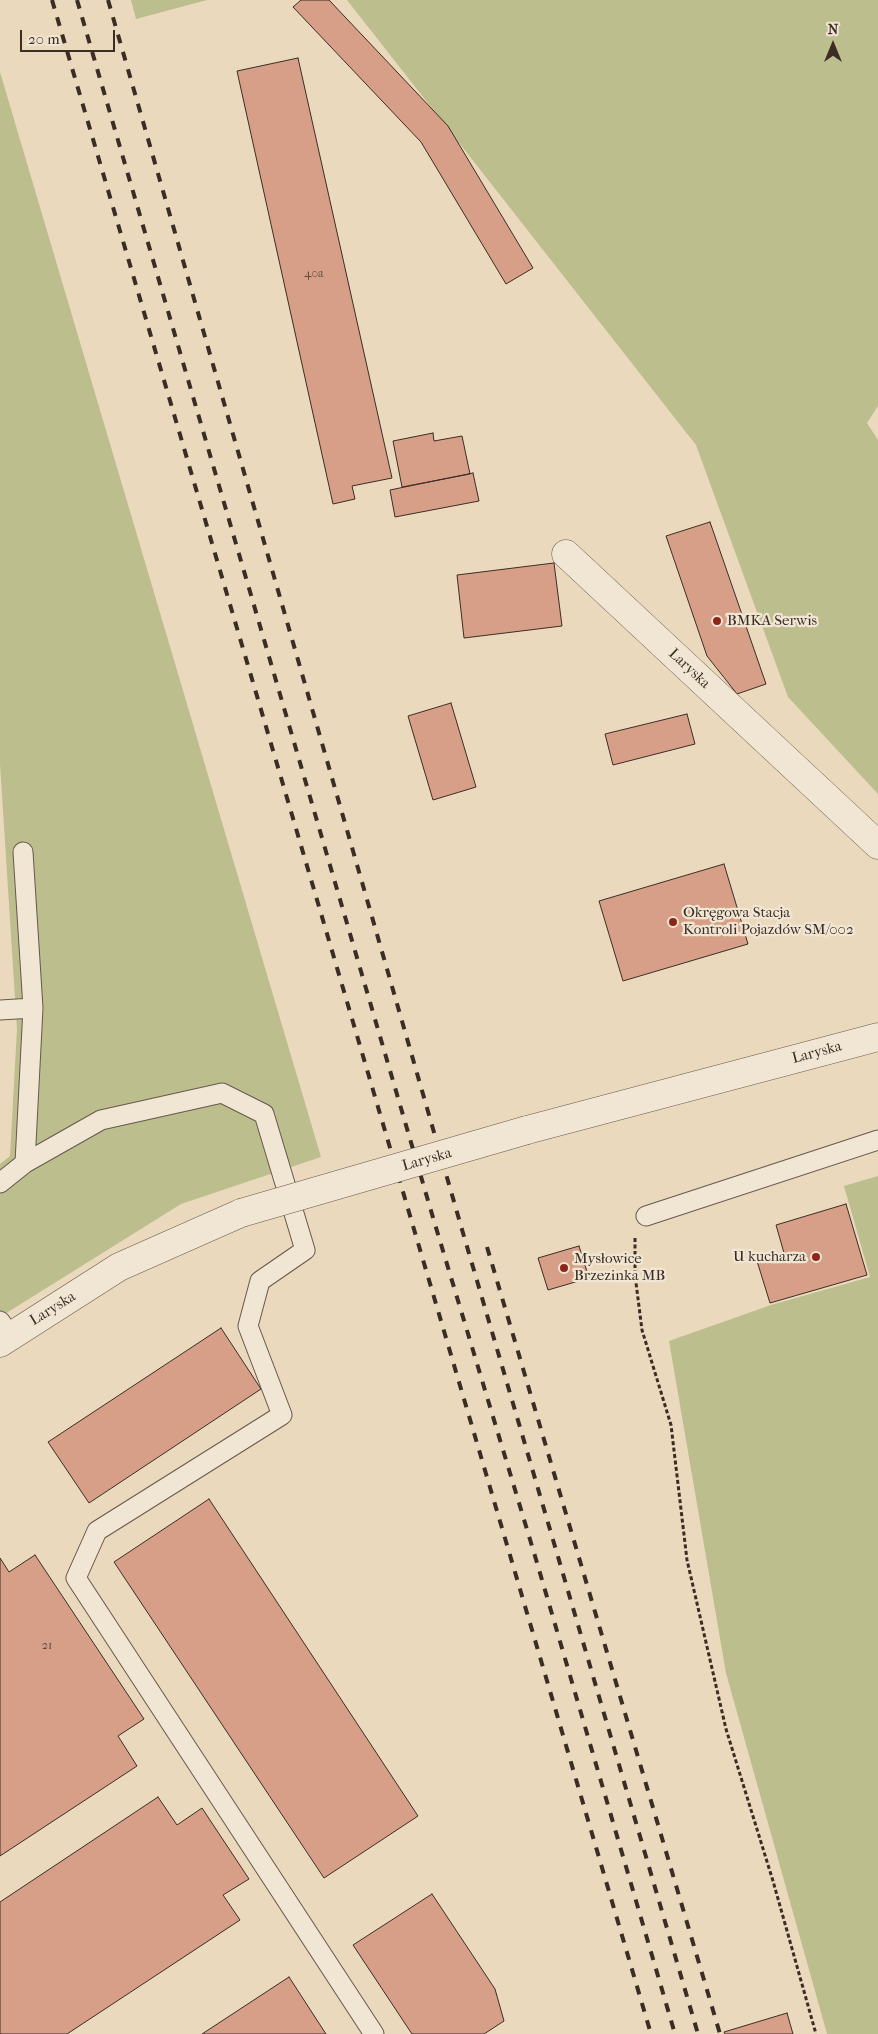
<!DOCTYPE html>
<meta charset="utf-8">
<style>
body{margin:0}
#map{position:relative;width:878px;height:2034px;overflow:hidden;background:#ead9bc;font-family:"IM FELL French Canon",serif}
canvas{display:block}
.north{position:absolute;left:808px;top:20px;width:50px;height:50px;-webkit-text-stroke:4px #f1e6d3;paint-order:stroke;rotate:0deg;font-size:14px;font-weight:700;line-height:20px;text-align:center;color:#3b2d26}
.north::after{content:'';display:block;margin:auto;width:18px;height:22px;background:#3b2d26;clip-path:polygon(50% 0,100% 100%,50% 72%,0 100%)}
.scale{position:absolute;left:20px;top:30px;width:95px;height:22px;box-sizing:border-box;border:2px solid #3b2d26;border-top:0;padding-left:6px;font-size:15px;line-height:18px;white-space:nowrap;color:#3b2d26;-webkit-text-stroke:4px #f1e6d3;paint-order:stroke}
</style>
<div id="map">
<canvas width="878" height="2034"></canvas>
<div class="north">N</div>
<div class="scale">20 m</div>
</div>
<script>
const c = document.querySelector('canvas').getContext('2d');
c.lineJoin = 'round';
function fillPath(path, color) {
  c.fillStyle = color;
  c.fill(path, 'evenodd');
}
function toPath(rows) {
  const path = new Path2D();
  for (const r of rows) {
    path.moveTo(r[0], r[1]);
    for (let i = 2; i < r.length; i += 2) path.lineTo(r[i], r[i + 1]);
  }
  return path;
}
function strokePath(path, color, width, dash) {
  c.strokeStyle = color;
  c.lineWidth = width;
  c.lineCap = dash ? 'butt' : 'round';
  c.setLineDash(dash || []);
  c.stroke(path);
}
function label(font, color, halo, rows, align = 'center') {
  c.font = font + ' "IM FELL French Canon",serif';
  c.lineWidth = 4.5;
  c.setLineDash([]);
  c.textBaseline = 'middle';
  c.strokeStyle = halo;
  c.fillStyle = color;
  for (const [text, x, y, turn = 0] of rows) {
    c.save();
    c.translate(x, y);
    c.rotate((+turn || 0) * Math.PI / 180);
    c.textAlign = isNaN(turn) ? turn : align;
    if (halo) c.strokeText(text, 0, 0);
    c.fillText(text, 0, 0);
    c.restore();
  }
}
fillPath(toPath([
 [131,0,207,0,136,19],
 [347,0,878,0,878,406,867,423,878,440,878,794,788,697,696,445],
 [0,72,321,1157,181,1204,0,1317,0,1164,10,1156,17,1029,0,764],
 [878,1176,878,2034,827,2034,726,1673,669,1341,771,1305,870,1277,844,1186]
]), '#bcbe8d');
const building = toPath([
 [301,0,329,0,448,126,533,268,506,284,421,142,293,7,301,0],
 [298,58,392,478,352,486,355,499,333,504,237,71,298,58],
 [433,433,434,441,462,436,470,474,402,487,393,441,433,433],
 [473,473,479,501,395,517,390,490,473,473],
 [710,522,766,684,737,694,707,656,666,536,710,522],
 [554,563,562,626,464,638,457,575,554,563],
 [451,703,476,787,433,800,408,716,451,703],
 [687,714,695,744,613,765,605,734,687,714],
 [724,864,748,944,623,981,599,901,724,864],
 [846,1204,867,1275,770,1303,757,1261,784,1253,776,1225,846,1204],
 [579,1246,589,1278,548,1290,538,1258,579,1246],
 [221,1328,261,1389,89,1503,48,1442,221,1328],
 [209,1499,418,1816,324,1878,114,1562,209,1499],
 [35,1555,144,1719,118,1736,137,1766,0,1856,0,1558,9,1572,35,1555],
 [158,1797,177,1825,202,1808,249,1879,223,1895,240,1920,67,2034,0,2034,0,1902,158,1797],
 [432,1894,495,1989,504,2021,484,2034,412,2034,353,1945,432,1894],
 [289,1977,326,2034,202,2034,289,1977],
 [787,2013,793,2034,725,2034,724,2032,787,2013]
]);
fillPath(building, '#d79f87');
strokePath(building, '#3b2d26', 1);
const service = toPath([
 [23,852,33,1008,25,1163],
 [0,1010,33,1008],
 [0,1183,25,1163,101,1120,222,1093,264,1114,305,1250,260,1281,248,1326,282,1415,97,1531,76,1578,374,2034],
 [646,1216,878,1140],
 [0,1321,10,1335]
]);
const minor = toPath([
 [566,554,878,845]
]);
const tertiary = toPath([
 [527,1130,878,1037],
 [0,1343,119,1267,241,1213]
]);
strokePath(service, '#67584c', 21);
strokePath(minor, '#67584c', 29);
strokePath(tertiary, '#67584c', 29);
strokePath(toPath([
 [635,1238,635,1275,642,1330,671,1425,687,1560,726,1729,773,1881,816,2034]
]), '#3b2d26', 3, [4, 2.5]);
strokePath(service, '#f1e6d3', 19);
strokePath(minor, '#f1e6d3', 28);
strokePath(tertiary, '#f1e6d3', 28);
strokePath(toPath([
 [52,0,651,2034],
 [77,0,434,1221,535,1556,675,2034],
 [108,0,463,1233,698,2034],
 [487,1247,720,2034]
]), '#3b2d26', 4, [9, 9]);
const tertiaryBridge = toPath([
 [241,1213,527,1130]
]);
strokePath(tertiaryBridge, '#67584c', 29, []);
strokePath(tertiaryBridge, '#f1e6d3', 28);
for (const [x, y, r, color] of [
 [717,621,5,"#8f2418"],
 [673,922,5,"#8f2418"],
 [816,1257,5,"#8f2418"],
 [564,1268,5,"#8f2418"]
]) {
  const dot = new Path2D();
  dot.arc(x, y, r, 0, 2 * Math.PI);
  c.fillStyle = color;
  c.fill(dot);
  strokePath(dot, '#f1e6d3', 2);
}
label('12px', '#624a3e', null, [
 ["40a",314,274],
 ["21",47,1646]
]);
label('15px', '#3b2d26', '#f1e6d3', [
 ["BMKA Serwis",727,621],
 ["Okręgowa Stacja",683,913],
 ["Kontroli Pojazdów SM/002",683,930],
 ["U kucharza",806,1257,"right"],
 ["Mysłowice",574,1259],
 ["Brzezinka MB",574,1276]
], 'left');
label('15px', '#3b2d26', '#f1e6d3', [
 ["Laryska",689,669,43],
 ["Laryska",817,1053,-15],
 ["Laryska",427,1160,-16],
 ["Laryska",53,1309,-32]
]);
</script>
